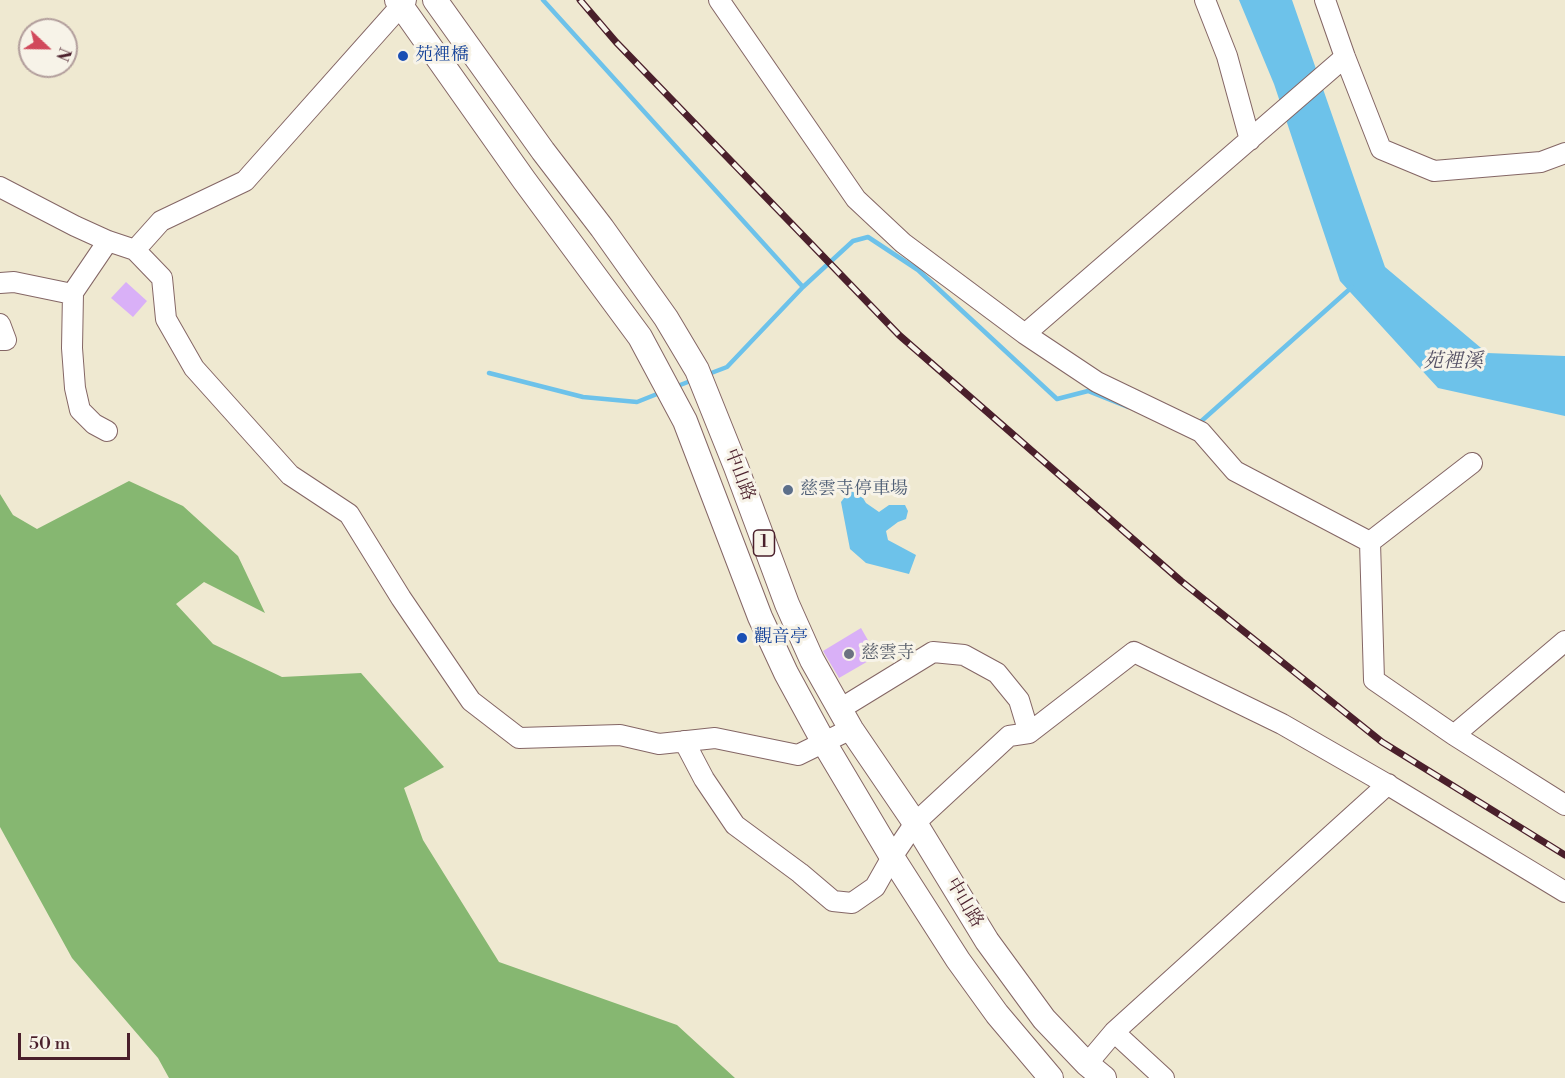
<!DOCTYPE html>
<meta charset="utf-8">
<style>
body{margin:0}
#map{position:relative;width:1565px;height:1078px;overflow:hidden;background:#efe9d1;font-family:"Libre Bodoni",serif}
canvas{display:block}
.north{position:absolute;left:18px;top:18px;width:60px;height:60px;box-sizing:border-box;background:#f7f3e8;border:2px solid #b29e9c;border-radius:50%;rotate:112deg;font-size:16px;font-weight:700;line-height:24px;text-align:center;color:#4a1f2b}
.north::after{content:'';display:block;margin:auto;width:21px;height:27px;background:#d1495b;clip-path:polygon(50% 0,100% 100%,50% 72%,0 100%)}
.scale{position:absolute;left:18px;top:1033px;width:112px;height:27px;box-sizing:border-box;border:3px solid #4a1f2b;border-top:0;padding-left:8px;font-size:18px;line-height:21px;white-space:nowrap;color:#4a1f2b;-webkit-text-stroke:4px #f7f3e8;paint-order:stroke}
</style>
<div id="map">
<canvas width="1565" height="1078"></canvas>
<div class="north">N</div>
<div class="scale">50 m</div>
</div>
<script>
const c = document.querySelector('canvas').getContext('2d');
c.lineJoin = 'round';
function fillPath(path, color) {
  c.fillStyle = color;
  c.fill(path, 'evenodd');
}
function toPath(rows) {
  const path = new Path2D();
  for (const r of rows) {
    path.moveTo(r[0], r[1]);
    for (let i = 2; i < r.length; i += 2) path.lineTo(r[i], r[i + 1]);
  }
  return path;
}
function strokePath(path, color, width, dash) {
  c.strokeStyle = color;
  c.lineWidth = width;
  c.lineCap = dash ? 'butt' : 'round';
  c.setLineDash(dash || []);
  c.stroke(path);
}
function label(font, color, halo, rows, align = 'center') {
  c.font = font + ' "Libre Bodoni","Noto Serif TC",serif';
  c.lineWidth = 6;
  c.setLineDash([]);
  c.textBaseline = 'middle';
  c.strokeStyle = halo;
  c.fillStyle = color;
  for (const [text, x, y, turn = 0] of rows) {
    c.save();
    c.translate(x, y);
    c.rotate((+turn || 0) * Math.PI / 180);
    c.textAlign = isNaN(turn) ? turn : align;
    if (halo) c.strokeText(text, 0, 0);
    c.fillText(text, 0, 0);
    c.restore();
  }
}
fillPath(toPath([
 [129,481,183,506,238,556,265,613,204,582,176,604,213,644,282,677,361,673,444,767,404,788,423,840,499,962,677,1025,735,1078,169,1078,158,1058,72,958,0,827,0,494,13,515,37,529]
]), '#86b771');
fillPath(toPath([
 [1239,0,1292,0,1385,267,1487,353,1565,356,1565,416,1438,388,1340,281,1274,84],
 [850,490,863,498,866,503,879,512,889,505,905,505,908,511,906,519,898,522,886,531,888,540,916,555,909,574,866,563,850,549,841,502]
]), '#6dc2ea');
strokePath(toPath([
 [543,0,803,287,727,367,706,375],
 [803,287,853,241,868,237,918,270,1057,399,1088,391,1128,407],
 [489,373,583,397,637,402,662,392],
 [675,387,693,380],
 [1197,425,1352,287]
]), '#6dc2ea', 4.5);
fillPath(toPath([
 [126,282,147,301,133,317,111,298],
 [861,628,877,656,839,678,823,651]
]), '#d9b0f7');
const minor = toPath([
 [719,0,856,199,903,243,1025,334,1097,382,1201,432,1235,471,1370,542,1374,680,1454,735,1565,805],
 [1205,0,1227,56,1250,140],
 [1325,0,1345,57,1381,149,1434,171,1541,162,1565,153],
 [0,187,75,226,108,241,135,250,162,278,166,319,194,368,290,475,349,514,401,598,471,701,519,738,620,735,659,744,715,738,798,755,851,729],
 [135,250,161,221,245,181,406,0],
 [0,283,14,282,72,294,108,241],
 [73,293,72,348,75,388,80,410,94,424,107,431],
 [0,324,6,340,0,340],
 [1025,334,1345,57],
 [1370,542,1472,463],
 [840,709,933,652,964,655,997,673,1019,700,1029,733],
 [1454,735,1565,641],
 [684,741,704,779,735,825,800,873,833,901,852,903,875,887,892,857,915,823,1009,736,1029,733,1134,652,1282,724,1390,786,1565,892],
 [1114,1032,1164,1078],
 [1087,1064,1114,1032,1388,784]
]);
const major = toPath([
 [397,0,524,180,640,337,685,421,760,617,786,673,823,741,892,857,958,960,997,1014,1051,1078],
 [435,0,543,151,602,228,666,318,697,370,736,467,787,604,812,660,851,729,915,823,987,941,1044,1019,1087,1064,1104,1078]
]);
strokePath(minor, '#846665', 22);
strokePath(major, '#846665', 26);
strokePath(minor, '#fff', 20);
strokePath(major, '#fff', 24);
const rail = toPath([
 [580,0,616,42,899,335,1181,581,1382,742,1565,855]
]);
strokePath(rail, '#4a1f2b', 7);
strokePath(rail, '#f7f3e8', 4.5, [14]);
for (const [x, y, r, color] of [
 [403,56,6,"#1a4fb4"],
 [788,490,6,"#5c6f8a"],
 [742,638,6,"#1a4fb4"],
 [849,654,6,"#6b7280"]
]) {
  const dot = new Path2D();
  dot.arc(x, y, r, 0, 2 * Math.PI);
  c.fillStyle = color;
  c.fill(dot);
  strokePath(dot, '#f7f3e8', 2);
}
for (const [x, y, w] of [
 [764,543,21]
]) {
  const box = new Path2D();
  box.roundRect(x - w / 2, y - 13, w, 26, 4.5);
  c.fillStyle = '#f7f3e8';
  c.fill(box);
  strokePath(box, '#4a1f2b', 1.5);
}
label('bold 16px', '#4a1f2b', null, [
 ["1",764,543]
]);
label('18px', '#164399', '#f7f3e8', [
 ["苑裡橋",415,56],
 ["觀音亭",754,638]
], 'left');
label('18px', '#4a1f2b', '#f7f3e8', [
 ["中山路",739,475,69],
 ["中山路",964,903,59]
]);
label('18px', '#4e5e75', '#f7f3e8', [
 ["慈雲寺停車場",800,490]
], 'left');
label('18px', '#5b616d', '#f7f3e8', [
 ["慈雲寺",861,654]
], 'left');
label('italic 20px', '#545064', '#f7f3e8', [
 ["苑裡溪",1453,362]
]);
</script>
